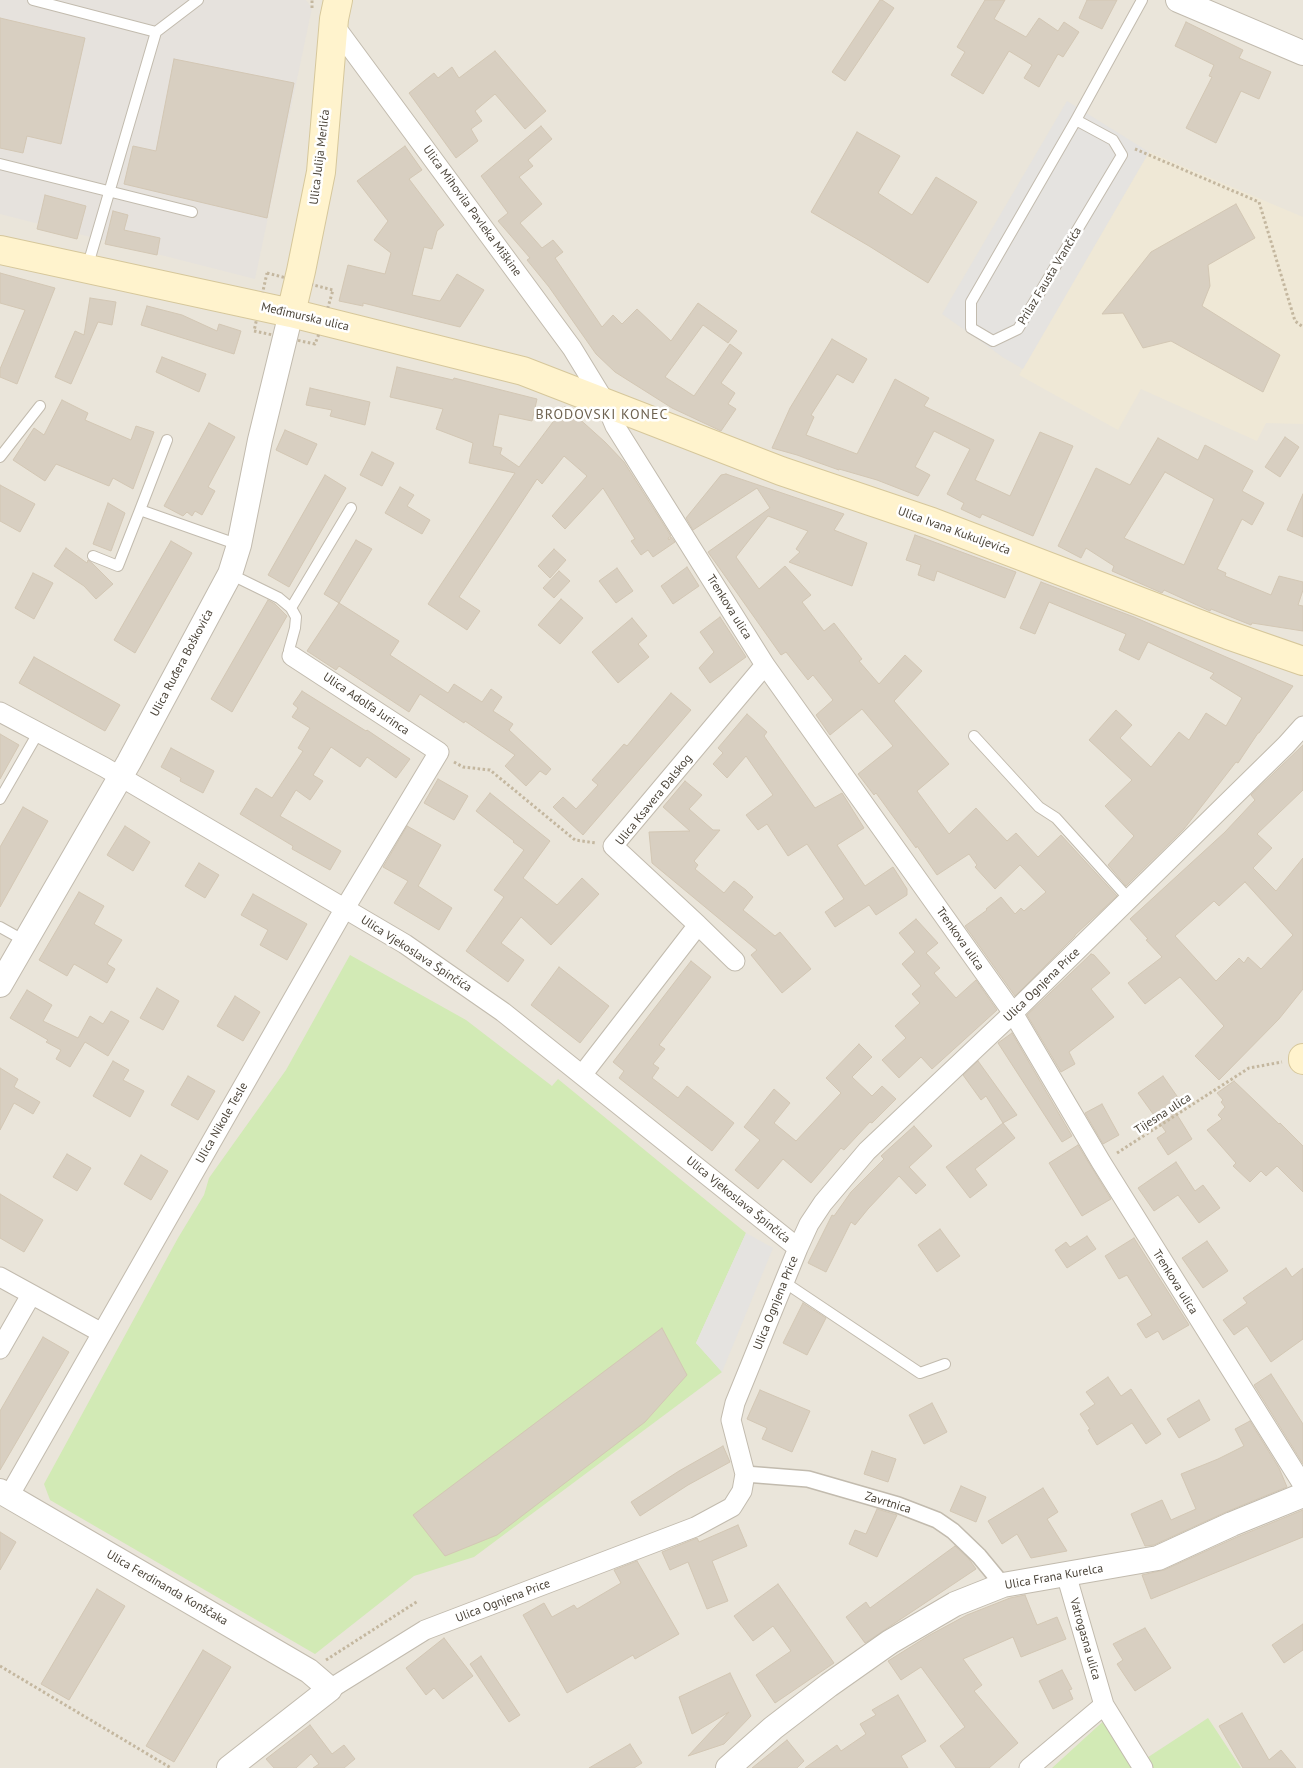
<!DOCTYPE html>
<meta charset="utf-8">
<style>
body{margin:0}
canvas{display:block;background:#f6f3ec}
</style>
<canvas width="1303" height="1768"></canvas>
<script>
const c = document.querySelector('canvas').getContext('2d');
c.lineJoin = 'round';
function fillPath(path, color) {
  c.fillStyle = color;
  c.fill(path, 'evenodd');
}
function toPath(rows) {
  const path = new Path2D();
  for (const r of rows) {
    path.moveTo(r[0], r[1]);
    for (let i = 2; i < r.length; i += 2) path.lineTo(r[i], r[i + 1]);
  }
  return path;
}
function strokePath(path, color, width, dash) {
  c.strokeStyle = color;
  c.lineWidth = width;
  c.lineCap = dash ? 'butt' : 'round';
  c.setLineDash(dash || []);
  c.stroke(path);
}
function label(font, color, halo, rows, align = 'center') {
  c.font = font + ' "PT Sans",sans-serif';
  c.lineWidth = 5;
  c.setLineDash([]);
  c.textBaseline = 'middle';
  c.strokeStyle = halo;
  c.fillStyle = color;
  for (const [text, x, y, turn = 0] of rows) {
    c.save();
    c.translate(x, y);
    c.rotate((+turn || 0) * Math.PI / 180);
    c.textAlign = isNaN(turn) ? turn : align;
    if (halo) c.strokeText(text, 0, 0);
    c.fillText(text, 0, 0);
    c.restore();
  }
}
fillPath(toPath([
 [0,0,1303,0,1303,1768,0,1768]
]), '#eae5da');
fillPath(toPath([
 [0,0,306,0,312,8,255,279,0,214]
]), '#e6e2dd');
fillPath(toPath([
 [1149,152,1303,217,1303,424,1266,423,1257,441,1141,389,1118,430,1019,375]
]), '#efe8d6');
fillPath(toPath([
 [350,955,466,1020,552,1086,558,1079,746,1233,696,1343,722,1372,474,1557,414,1576,315,1654,50,1500,44,1484,178,1238,204,1195,209,1178,286,1070],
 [1109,1716,1136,1765,1208,1718,1241,1768,1052,1768]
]), '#d2eab5');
fillPath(toPath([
 [1067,101,1149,152,1023,369,1004,358,942,314],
 [746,1233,773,1248,722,1372,696,1343]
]), '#e5e3e0');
const building = toPath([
 [880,0,882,0,894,8,845,81,832,72,880,0],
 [985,0,1005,0,994,19,1026,37,1039,18,1058,31,1064,22,1079,32,1063,57,1058,54,1039,87,1024,78,1032,65,1009,51,983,94,951,75,965,52,957,47,985,0],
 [1087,0,1117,0,1102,29,1079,18,1087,0],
 [0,18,85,38,61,144,27,136,23,153,0,148,0,18],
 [1186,22,1243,50,1239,58,1271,72,1259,99,1241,91,1216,143,1186,128,1212,77,1209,76,1214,65,1175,46,1186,22],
 [495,51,546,111,525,129,495,94,475,111,482,121,471,129,478,141,456,158,409,93,434,73,438,78,452,67,459,78,495,51],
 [174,59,294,83,267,218,124,184,133,146,156,151,174,59],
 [541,126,552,139,528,160,533,166,519,177,542,204,520,223,542,248,553,240,563,252,555,258,602,327,613,315,622,324,637,309,671,341,698,303,737,331,728,343,703,325,665,377,694,396,730,344,742,353,721,383,735,393,728,404,736,409,721,431,672,408,615,372,596,354,549,287,527,260,530,258,498,221,508,213,481,176,541,126],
 [857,132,900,156,878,193,912,215,936,177,977,202,928,283,869,246,811,212,857,132],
 [405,146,422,170,409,179,444,225,437,231,432,249,424,247,412,295,440,301,457,274,484,290,460,327,363,303,363,306,339,301,348,265,385,274,391,253,374,240,388,221,357,181,405,146],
 [45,195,86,206,77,239,37,229,45,195],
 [1236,204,1255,238,1208,265,1210,286,1202,306,1280,355,1263,392,1171,341,1143,348,1123,313,1102,314,1151,252,1236,204],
 [113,211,128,215,124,230,160,238,157,255,105,244,113,211],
 [0,273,55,288,17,384,0,377,0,369,25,310,0,303,0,273],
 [90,298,116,302,112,325,98,322,71,384,55,377,75,331,84,335,90,298],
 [147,306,182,315,217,331,219,324,241,331,234,354,141,325,147,306],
 [832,339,867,359,853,383,837,374,811,415,814,417,806,435,857,454,895,379,929,398,924,406,994,440,975,480,1010,496,1040,432,1073,446,1033,536,982,514,980,518,961,509,964,503,947,494,970,449,934,431,915,467,930,475,918,496,877,480,839,469,839,470,797,455,772,448,790,408,832,339],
 [162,357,206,374,199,392,156,372,162,357],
 [397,367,453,380,454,378,537,399,532,421,499,414,493,446,502,448,500,454,519,467,565,406,605,442,624,462,671,536,668,538,669,540,671,537,675,542,653,557,648,550,641,555,631,541,635,539,603,488,565,529,552,516,587,476,564,456,542,484,537,479,459,597,480,611,467,630,428,604,515,473,469,463,473,443,436,429,443,409,390,397,397,367],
 [310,388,370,402,365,425,330,416,332,410,306,405,310,388],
 [62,400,88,413,85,420,131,440,136,426,154,432,133,489,113,478,109,486,56,464,45,481,13,460,34,428,44,435,62,400],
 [209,423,235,437,208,487,215,491,202,515,195,511,192,516,187,512,183,516,164,506,209,423],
 [285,430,317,444,307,465,276,450,285,430],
 [1285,437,1299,447,1280,477,1265,467,1285,437],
 [1158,438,1198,460,1205,445,1253,471,1242,491,1264,503,1252,525,1242,519,1217,569,1226,573,1225,576,1271,595,1279,576,1303,582,1303,590,1298,605,1303,606,1303,631,1252,623,1251,625,1211,609,1210,611,1164,590,1162,593,1112,571,1114,566,1086,548,1081,558,1058,546,1096,468,1130,485,1158,438],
 [1165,472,1214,499,1184,565,1124,538,1165,472],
 [372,452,394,463,382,486,360,475,372,452],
 [726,474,844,514,834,530,867,543,852,586,789,562,800,552,796,549,808,531,768,516,736,557,759,589,785,566,811,595,802,602,824,631,834,623,862,659,859,661,879,684,905,655,922,671,894,701,949,764,917,791,949,834,976,808,1007,841,1016,833,1038,857,1061,835,1117,896,1075,935,1075,936,1015,996,965,926,987,910,986,909,1001,897,1015,914,1021,908,1024,911,1046,892,1020,865,995,889,975,867,977,865,969,854,937,875,917,846,916,848,876,793,874,795,858,774,893,746,862,709,830,735,816,715,833,700,813,675,808,680,786,652,781,655,708,552,770,508,757,488,693,530,686,518,721,475,726,474],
 [325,475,346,488,289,587,268,575,325,475],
 [0,485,35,504,20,532,0,521,0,485],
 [400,487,414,495,407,506,430,520,422,534,385,513,400,487],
 [1303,494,1303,537,1287,530,1303,494],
 [108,503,125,513,111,551,93,544,108,503],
 [915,535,1016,572,1005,598,937,571,934,581,918,575,921,565,906,560,915,535],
 [356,540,372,549,339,603,324,594,356,540],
 [171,541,192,553,135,653,114,640,171,541],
 [66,548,87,563,88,560,93,564,113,584,96,599,84,586,54,566,66,548],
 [554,549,566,560,550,578,538,566,554,549],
 [687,567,699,586,673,604,661,586,687,567],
 [617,568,633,591,616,603,599,581,617,568],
 [559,571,570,581,554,598,543,588,559,571],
 [33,573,53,583,34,619,15,608,33,573],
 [1041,582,1134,617,1293,686,1259,733,1258,733,1238,763,1236,762,1184,829,1126,886,1108,865,1134,836,1105,806,1132,780,1089,740,1116,710,1132,725,1120,738,1151,767,1179,732,1189,740,1206,713,1226,726,1242,698,1210,678,1214,673,1148,642,1139,660,1119,650,1126,634,1049,602,1035,634,1020,628,1041,582],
 [561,599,583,618,560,644,538,625,561,599],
 [268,600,275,604,287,616,232,712,211,699,268,600],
 [339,603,399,641,390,655,448,693,454,684,482,702,491,689,502,697,493,711,513,724,509,730,551,769,546,775,540,771,526,786,505,766,515,755,465,721,464,723,420,694,409,712,339,666,336,670,307,651,339,603],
 [720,617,746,657,710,683,699,668,714,652,700,632,720,617],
 [632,618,647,636,638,644,649,657,618,683,592,652,632,618],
 [34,657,120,705,105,731,19,683,34,657],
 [302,691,366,731,367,730,410,759,396,778,367,757,360,767,331,747,313,775,323,781,310,800,296,790,280,816,341,851,330,870,292,849,293,846,240,814,256,788,272,798,303,751,298,748,310,728,292,717,298,708,293,704,302,691],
 [671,693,691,710,583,835,553,807,563,797,576,809,598,785,592,780,624,744,627,746,671,693],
 [747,714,767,732,764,736,815,808,842,793,864,828,837,845,865,886,893,867,907,889,907,895,876,915,869,905,835,927,825,912,844,899,807,844,788,856,767,824,758,830,746,815,773,795,746,756,727,778,713,764,723,753,718,748,747,714],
 [0,734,19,745,0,779,0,734],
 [1303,745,1303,790,1257,834,1272,848,1253,868,1276,891,1303,858,1303,989,1279,1019,1219,1080,1195,1056,1224,1026,1180,977,1145,1004,1128,983,1162,957,1146,940,1148,939,1130,919,1225,832,1255,800,1251,795,1303,745],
 [1245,882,1293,935,1261,969,1248,957,1244,963,1239,958,1216,981,1175,936,1214,901,1219,906,1245,882],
 [171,748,214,771,203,793,180,781,181,778,161,767,171,748],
 [438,779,468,796,454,820,424,803,438,779],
 [685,781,702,795,689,809,713,830,720,830,694,861,698,865,695,869,724,893,734,881,746,890,753,897,743,910,775,936,780,932,811,969,782,993,751,955,757,950,652,863,649,832,690,831,663,807,685,781],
 [490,793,550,841,523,878,557,905,582,878,599,894,551,945,521,917,501,943,524,960,508,982,466,951,504,897,494,890,524,850,513,842,514,841,476,811,490,793],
 [23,807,48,821,0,907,0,847,23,807],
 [125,826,150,842,133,871,107,855,125,826],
 [407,826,441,845,418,886,452,908,439,930,394,903,408,881,383,867,407,826],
 [199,863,219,875,205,898,185,886,199,863],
 [79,892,104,906,94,924,122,940,107,964,115,969,107,983,74,964,67,976,39,960,79,892],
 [253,894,307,924,287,960,260,945,268,930,241,915,253,894],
 [916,919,938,943,926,953,940,968,934,973,956,998,976,980,997,1010,932,1069,921,1057,899,1078,882,1060,906,1038,895,1026,920,1003,912,994,921,986,902,964,915,952,899,933,916,919],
 [1091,954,1094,955,1110,973,1091,989,1114,1017,1069,1052,1075,1064,1061,1072,1027,1015,1091,954],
 [691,961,711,977,659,1045,665,1049,653,1064,659,1068,652,1078,678,1098,687,1086,734,1123,712,1151,619,1078,624,1071,613,1062,691,961],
 [559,967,609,1006,580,1043,531,1005,559,967],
 [157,988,179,1001,163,1030,140,1018,157,988],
 [27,990,52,1005,43,1021,78,1038,90,1016,103,1024,111,1011,129,1021,108,1056,85,1042,70,1067,56,1059,61,1050,46,1042,48,1040,10,1018,27,990],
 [235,996,260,1012,243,1041,217,1026,235,996],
 [1012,1033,1072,1136,1062,1142,998,1043,1012,1033],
 [859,1044,872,1057,852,1077,872,1096,882,1086,896,1099,872,1123,870,1122,844,1150,841,1148,811,1183,783,1159,758,1189,735,1170,760,1140,744,1127,774,1089,790,1103,774,1123,796,1141,841,1093,826,1078,859,1044],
 [113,1061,129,1070,123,1080,144,1091,130,1117,93,1096,113,1061],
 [978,1061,1017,1115,1003,1123,986,1096,981,1100,963,1075,978,1061],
 [0,1068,18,1079,14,1087,40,1102,33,1114,14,1103,0,1130,0,1068],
 [188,1076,215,1091,198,1120,171,1105,188,1076],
 [1163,1076,1179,1099,1171,1105,1192,1139,1168,1155,1157,1138,1166,1132,1138,1093,1163,1076],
 [1234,1081,1279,1124,1280,1123,1303,1146,1303,1192,1277,1166,1266,1176,1261,1171,1250,1182,1233,1166,1236,1163,1207,1130,1222,1119,1218,1115,1225,1107,1221,1102,1223,1100,1217,1093,1234,1081],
 [1102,1104,1119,1135,1103,1144,1085,1113,1102,1104],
 [1003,1123,1015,1138,975,1169,987,1185,970,1198,946,1167,1003,1123],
 [914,1126,932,1146,909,1167,926,1185,916,1194,899,1176,868,1209,855,1225,851,1222,826,1272,808,1263,832,1215,834,1216,851,1192,884,1159,881,1156,914,1126],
 [1078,1145,1111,1199,1082,1216,1049,1163,1078,1145],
 [67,1154,91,1168,77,1191,53,1177,67,1154],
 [141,1155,168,1171,151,1200,124,1184,141,1155],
 [1176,1162,1195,1191,1203,1185,1220,1208,1199,1223,1178,1195,1154,1211,1138,1188,1176,1162],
 [0,1194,43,1220,24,1252,0,1238,0,1194],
 [940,1229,960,1256,937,1272,918,1245,940,1229],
 [1087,1236,1096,1249,1067,1268,1055,1250,1066,1242,1070,1247,1087,1236],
 [1134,1238,1189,1325,1163,1340,1158,1331,1146,1338,1137,1324,1152,1315,1127,1275,1119,1279,1105,1256,1134,1238],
 [1207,1241,1228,1271,1203,1288,1182,1258,1207,1241],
 [1286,1268,1292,1277,1303,1268,1303,1339,1271,1362,1247,1326,1234,1335,1223,1320,1247,1303,1243,1298,1286,1268],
 [803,1303,826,1318,807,1355,783,1343,803,1303],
 [662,1328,687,1375,645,1422,497,1535,445,1556,413,1515,662,1328],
 [43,1337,69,1352,0,1470,0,1411,43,1337],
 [1271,1374,1303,1424,1303,1464,1254,1385,1271,1374],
 [1108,1377,1121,1396,1131,1389,1161,1434,1146,1444,1132,1423,1097,1445,1088,1430,1090,1429,1080,1414,1095,1404,1086,1392,1108,1377],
 [760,1390,810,1411,792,1452,762,1439,767,1428,747,1419,760,1390],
 [1199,1400,1210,1420,1179,1438,1167,1419,1199,1400],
 [932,1403,947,1432,924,1444,909,1415,932,1403],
 [1250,1421,1279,1468,1287,1487,1226,1512,1154,1545,1145,1546,1131,1514,1162,1500,1171,1520,1196,1509,1181,1474,1218,1459,1244,1446,1235,1429,1250,1421],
 [723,1446,730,1462,688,1485,640,1516,631,1502,679,1471,723,1446],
 [872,1451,896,1459,888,1482,864,1474,872,1451],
 [961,1486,986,1497,976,1522,950,1511,961,1486],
 [1043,1488,1058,1512,1047,1519,1067,1551,1031,1558,1017,1534,1002,1544,988,1521,1043,1488],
 [877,1509,897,1515,877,1557,849,1544,855,1530,866,1534,877,1509],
 [1303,1510,1303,1537,1151,1599,1142,1575,1164,1570,1237,1537,1303,1510],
 [738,1525,747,1546,712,1561,728,1601,707,1609,688,1562,670,1570,662,1552,697,1538,699,1542,738,1525],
 [0,1532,16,1542,0,1570,0,1532],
 [955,1546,969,1559,976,1569,865,1643,846,1617,866,1602,870,1608,955,1546],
 [637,1561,679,1634,635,1659,633,1655,567,1693,523,1615,544,1603,552,1617,574,1605,577,1609,621,1583,614,1570,637,1561],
 [778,1584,834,1663,775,1703,756,1675,791,1651,773,1626,753,1641,734,1616,778,1584],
 [97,1589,125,1606,69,1700,41,1684,97,1589],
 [1025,1595,1037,1625,1057,1617,1066,1639,1021,1657,1013,1637,963,1659,982,1685,974,1691,1018,1743,989,1768,956,1768,940,1746,965,1727,921,1667,901,1680,888,1661,928,1636,967,1615,1010,1598,1025,1595],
 [1303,1624,1303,1650,1284,1663,1272,1645,1303,1624],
 [1145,1628,1171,1668,1135,1691,1117,1664,1123,1660,1113,1644,1145,1628],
 [444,1638,473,1676,443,1699,434,1688,426,1695,406,1668,444,1638],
 [203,1650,231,1667,174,1762,146,1746,203,1650],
 [481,1656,520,1715,509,1722,470,1664,481,1656],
 [1062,1670,1072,1689,1069,1690,1073,1699,1053,1709,1039,1681,1062,1670],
 [730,1673,751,1716,724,1744,688,1756,729,1712,692,1734,679,1697,730,1673],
 [898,1695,926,1741,901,1756,908,1768,805,1768,837,1745,841,1751,866,1734,860,1724,876,1715,872,1710,898,1695],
 [1242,1713,1269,1760,1281,1750,1296,1768,1243,1768,1219,1726,1242,1713],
 [310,1725,332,1754,344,1745,355,1759,344,1768,313,1768,319,1764,311,1754,296,1768,274,1768,266,1759,310,1725],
 [787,1740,804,1761,797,1768,752,1768,787,1740],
 [630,1744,642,1763,634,1768,589,1768,630,1744]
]);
fillPath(building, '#d8cfc1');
strokePath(building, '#d3c7b4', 1);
const service = toPath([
 [33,0,156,32],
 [1076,120,1113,140,1122,155,1018,329,993,341,971,328,971,302,1076,120,1142,0],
 [0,164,192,212],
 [87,268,156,32,198,0],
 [167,440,140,510,239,545],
 [0,457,40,406],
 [93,556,118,566,140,510],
 [230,574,279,598,291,608,296,617,295,628,289,650,292,656],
 [291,608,351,508],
 [974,736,1039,807,1056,818,1129,899],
 [0,799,38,733],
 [0,927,25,941],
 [784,1282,920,1373,945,1364]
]);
const pedestrian = toPath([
 [745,1474,808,1479,898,1505,937,1520,953,1531,979,1556,1003,1585]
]);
const minor = toPath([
 [334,25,572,348,605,402,615,426,765,665,1013,1013,1101,1162,1303,1485],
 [0,712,104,767,405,944,503,1012,798,1248],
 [698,925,735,961],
 [582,1075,698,925,613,846,765,665],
 [0,1277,102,1333],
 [0,1349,31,1295],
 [9,1496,345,908,439,752,292,656],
 [1066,1574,1104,1705,1143,1768],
 [330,1689,425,1630,695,1527,732,1507,742,1491,745,1474,731,1420,735,1403,798,1248,809,1224,823,1203,867,1151,1013,1013,1286,745,1303,726],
 [1029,1768,1104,1705]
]);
const tertiary = toPath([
 [1178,0,1303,53],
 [0,985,129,762,230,574,239,545,260,440,291,313],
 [0,1491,309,1671,330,1689,229,1768],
 [728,1768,773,1728,829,1685,890,1642,955,1604,1003,1585,1158,1558,1232,1524,1303,1495]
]);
const secondary = toPath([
 [0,250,291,313,523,371,781,471,932,522,1228,635,1303,661],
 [291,313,301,271,321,172,334,19,338,0],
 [1303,1058,1303,1060]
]);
strokePath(service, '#c2bbae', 12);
strokePath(pedestrian, '#c2bbae', 18);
strokePath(minor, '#c2bbae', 21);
strokePath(tertiary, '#c2bbae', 26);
strokePath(secondary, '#d6c79b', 30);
strokePath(toPath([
 [312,8,312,0],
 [1135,149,1259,202,1295,321,1303,327],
 [267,273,333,290,324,321,315,344,254,331,267,273],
 [454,762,463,767,490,770,575,840,596,843],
 [1117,1153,1249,1068,1282,1062],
 [326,1660,418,1601],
 [0,1666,171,1768]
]), '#c4b79f', 3, [2.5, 2.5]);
strokePath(service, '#fff', 10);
strokePath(pedestrian, '#fff', 15);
strokePath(minor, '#fff', 19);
strokePath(tertiary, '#fff', 24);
strokePath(secondary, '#fff3cd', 28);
label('12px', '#4b4439', '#fff', [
 ["Ulica Julija Merlića",320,157,-83],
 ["Ulica Mihovila Pavleka Miškine",472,211,54],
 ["Prilaz Fausta Vrančića",1050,276,-59],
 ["Međimurska ulica",305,317,13],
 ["Ulica Ivana Kukuljevića",954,531,20],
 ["Trenkova ulica",729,607,58],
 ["Ulica Ruđera Boškovića",182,663,-62],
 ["Ulica Adolfa Jurinca",366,704,34],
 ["Ulica Ksavera Đalskog",654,800,-51],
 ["Trenkova ulica",960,939,55],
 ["Ulica Vjekoslava Špinčića",416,954,33],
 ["Ulica Ognjena Price",1042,985,-44],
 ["Tijesna ulica",1163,1114,-33],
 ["Ulica Nikole Tesle",222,1123,-60],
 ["Ulica Vjekoslava Špinčića",738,1200,39],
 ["Trenkova ulica",1175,1282,58],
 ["Ulica Ognjena Price",776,1303,-68],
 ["Zavrtnica",888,1503,17],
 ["Ulica Frana Kurelca",1054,1577,-10],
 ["Ulica Ferdinanda Konščaka",167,1588,30],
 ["Ulica Ognjena Price",503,1601,-21],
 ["Vatrogasna ulica",1085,1639,74]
]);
c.letterSpacing = '1px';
label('14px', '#6e6250', '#fff', [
 ["BRODOVSKI KONEC",602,415]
]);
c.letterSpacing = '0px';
</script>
